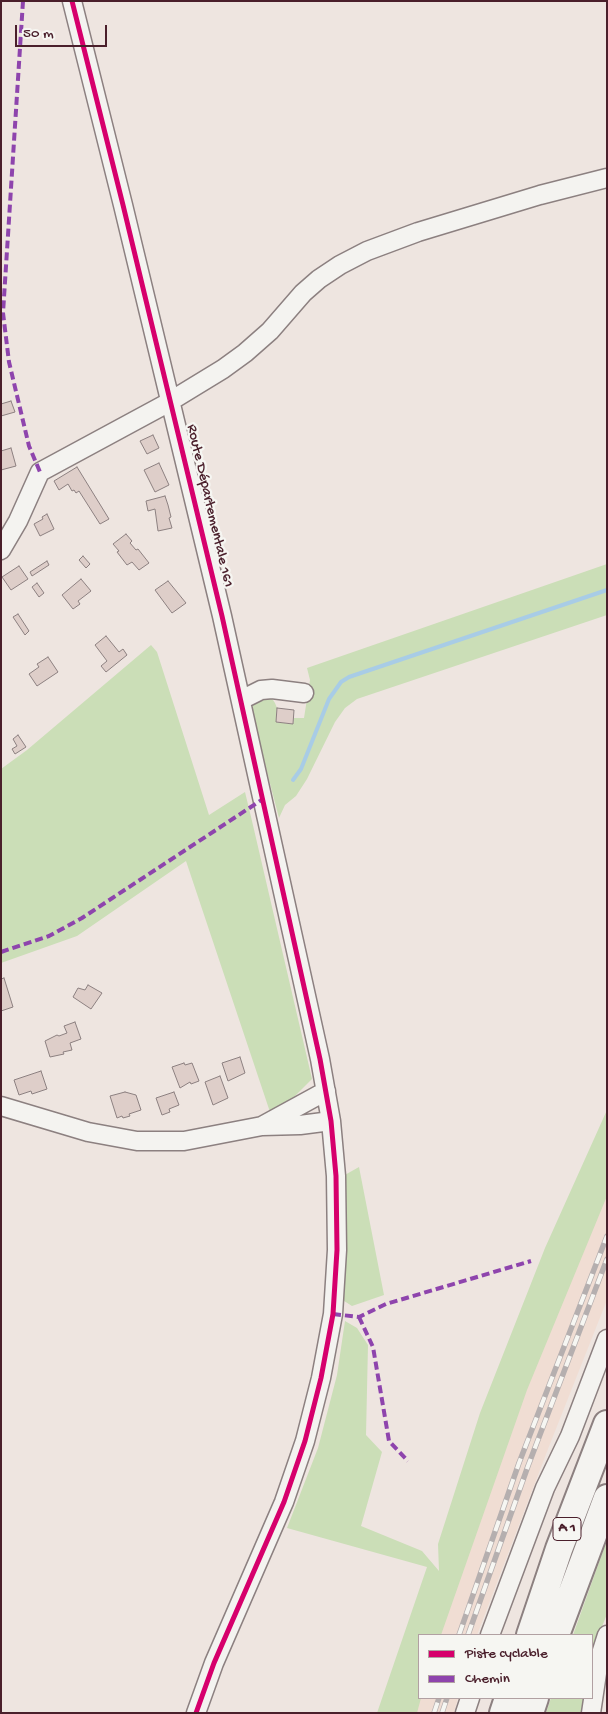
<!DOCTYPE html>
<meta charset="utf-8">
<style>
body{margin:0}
#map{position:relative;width:608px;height:1714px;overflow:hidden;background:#eee5e0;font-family:"Gochi Hand",sans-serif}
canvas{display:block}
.frame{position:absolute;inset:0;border:2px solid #4a1f2b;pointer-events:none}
.legend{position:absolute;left:418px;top:1634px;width:175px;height:65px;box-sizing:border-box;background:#f6f6f2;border:1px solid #b1a0a2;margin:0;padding:6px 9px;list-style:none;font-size:15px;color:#4a1f2b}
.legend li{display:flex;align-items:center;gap:10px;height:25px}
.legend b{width:25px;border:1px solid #b1a0a2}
.scale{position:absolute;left:15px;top:25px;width:92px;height:22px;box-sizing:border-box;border:2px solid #4a1f2b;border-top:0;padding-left:6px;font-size:15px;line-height:18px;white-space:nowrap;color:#4a1f2b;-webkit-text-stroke:4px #f6f6f2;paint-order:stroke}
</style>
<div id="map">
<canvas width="608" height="1714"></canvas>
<div class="frame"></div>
<ul class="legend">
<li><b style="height:6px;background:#d6006c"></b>Piste cyclable</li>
<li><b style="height:6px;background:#8e44ad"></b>Chemin</li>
</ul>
<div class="scale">50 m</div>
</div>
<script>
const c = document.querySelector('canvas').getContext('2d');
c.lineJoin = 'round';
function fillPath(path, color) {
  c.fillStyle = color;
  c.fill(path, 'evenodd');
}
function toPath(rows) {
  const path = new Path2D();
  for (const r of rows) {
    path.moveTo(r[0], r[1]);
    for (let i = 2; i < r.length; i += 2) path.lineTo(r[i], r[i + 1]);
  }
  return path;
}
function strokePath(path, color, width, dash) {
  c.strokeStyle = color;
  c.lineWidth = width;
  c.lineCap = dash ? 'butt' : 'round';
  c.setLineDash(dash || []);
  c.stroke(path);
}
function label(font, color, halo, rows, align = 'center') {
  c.font = font + ' "Gochi Hand",sans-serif';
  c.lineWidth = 4.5;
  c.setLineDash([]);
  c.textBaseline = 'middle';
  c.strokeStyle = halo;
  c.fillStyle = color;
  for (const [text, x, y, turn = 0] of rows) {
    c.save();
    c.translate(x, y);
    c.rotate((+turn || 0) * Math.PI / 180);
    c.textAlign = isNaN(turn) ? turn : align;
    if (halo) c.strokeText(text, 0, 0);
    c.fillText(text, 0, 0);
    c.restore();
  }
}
fillPath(toPath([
 [607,1164,607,1300,548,1449,477,1635,429,1635],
 [419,1698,458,1698,454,1713,403,1713]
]), '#f0ddd3');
fillPath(toPath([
 [607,564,607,615,357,699,345,708,335,722,307,779,296,796,285,805,279,818,251,710,253,703,257,698,271,697,275,703,277,708,276,722,293,724,294,718,304,718,310,680,307,668],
 [151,645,157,652,209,815,245,792,252,821,312,1079,294,1097,270,1112,186,861,77,936,1,963,1,769,27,750],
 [607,1110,607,1196,527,1390,441,1635,419,1635,419,1698,421,1698,417,1713,377,1713,427,1567,287,1528,318,1448,337,1375,345,1321,357,1328,368,1345,366,1435,382,1452,361,1526,422,1551,439,1571,438,1544,480,1413,545,1248],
 [359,1167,384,1295,352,1306,341,1299,343,1176],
 [607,1540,607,1614,594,1647,592,1657,592,1635,573,1635],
 [551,1698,585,1698,583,1713,546,1713]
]), '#cbdeb7');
strokePath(toPath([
 [293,780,301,769,329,699,341,682,349,677,607,590]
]), '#a8cce6', 4);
const building = toPath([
 [11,401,15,412,1,416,1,404,11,401],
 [153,435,159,448,147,454,140,441,153,435],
 [11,448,16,466,1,470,1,451,11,448],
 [159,463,169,485,155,492,144,470,159,463],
 [77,467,109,519,100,524,79,491,76,493,74,490,72,491,68,484,59,490,54,481,77,467],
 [165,496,168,505,171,517,169,518,172,528,158,531,155,509,148,511,146,501,165,496],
 [47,514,54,529,40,536,34,524,43,519,42,517,47,514],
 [126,534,132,541,130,543,136,550,138,549,149,563,139,570,132,562,127,565,117,552,119,551,113,544,126,534],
 [83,556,90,564,86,568,79,560,83,556],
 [47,561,49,565,32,576,30,572,47,561],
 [19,566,28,579,11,590,2,577,19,566],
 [81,579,91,591,78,601,80,604,73,609,62,595,81,579],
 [168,581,186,603,172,613,155,590,168,581],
 [37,583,44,593,39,597,32,587,37,583],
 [18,614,29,631,25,635,13,617,18,614],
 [106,636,119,652,123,649,127,655,106,672,101,666,107,661,95,645,106,636],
 [48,657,58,672,37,686,29,674,39,667,37,664,48,657],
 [277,708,294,710,293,724,276,722,277,708],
 [18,735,26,747,15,754,12,749,17,746,13,739,18,735],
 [4,978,13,1007,1,1011,1,979,4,978],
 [88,985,102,993,91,1009,73,997,78,988,85,990,88,985],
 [75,1022,81,1039,70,1043,72,1050,63,1052,64,1054,50,1057,45,1041,57,1035,59,1036,67,1033,64,1026,75,1022],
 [240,1057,245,1073,228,1081,222,1063,240,1057],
 [184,1063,185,1065,192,1063,199,1081,191,1084,190,1082,180,1088,172,1067,184,1063],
 [41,1071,47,1089,32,1094,31,1091,19,1095,14,1080,41,1071],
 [220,1076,228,1098,213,1105,205,1082,220,1076],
 [125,1092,136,1095,141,1110,129,1114,130,1116,123,1118,122,1116,117,1118,110,1096,125,1092],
 [174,1092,179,1105,169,1109,170,1112,162,1115,156,1098,174,1092]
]);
fillPath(building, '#decec9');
strokePath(building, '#8c8080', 1);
const minor = toPath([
 [72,1,123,205,222,616,320,1059,331,1121,336,1176,337,1250,333,1314,321,1378,305,1441,284,1502,214,1663,196,1713],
 [1,550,18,521,40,472,164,405,223,369,245,353,270,331,303,293,319,279,340,265,367,251,418,232,540,195,607,178],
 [241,700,261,690,272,689,304,693],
 [1,1106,88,1132,137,1141,184,1141,262,1126,300,1125,331,1121],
 [262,1126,326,1091],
 [490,1635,545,1488,570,1436,607,1339],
 [465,1713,470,1698],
 [591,1713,599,1660,607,1635]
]);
const highway = toPath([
 [530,1635,559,1549,607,1424],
 [556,1635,607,1498],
 [503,1713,508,1698],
 [530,1713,535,1698]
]);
strokePath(minor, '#8c8080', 21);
strokePath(highway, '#8c8080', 30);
strokePath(minor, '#f4f3f0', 18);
strokePath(highway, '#f4f3f0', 26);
const rail = toPath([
 [459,1635,519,1463,607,1236],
 [468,1635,528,1466,607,1259],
 [434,1713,439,1698],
 [442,1713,447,1698]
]);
strokePath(rail, '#b5afaf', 5.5);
strokePath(rail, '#f6f6f2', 4, [11]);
strokePath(toPath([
 [23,1,3,313,9,362,29,446,40,472],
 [1,952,49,936,82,918,263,799],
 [333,1314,359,1317,386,1304,531,1261],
 [359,1317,373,1347,389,1441,408,1461]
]), '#8e44ad', 4, [8, 4]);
strokePath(toPath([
 [72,1,123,205,222,616,320,1059,331,1121,336,1176,337,1250,333,1314,321,1378,305,1441,284,1502,214,1663,196,1713]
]), '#d6006c', 5);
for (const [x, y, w] of [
 [567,1529,28]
]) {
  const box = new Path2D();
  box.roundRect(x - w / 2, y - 11.5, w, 23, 4);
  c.fillStyle = '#f6f6f2';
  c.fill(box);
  strokePath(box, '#4a1f2b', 1);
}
label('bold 14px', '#4a1f2b', null, [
 ["A 1",567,1529]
]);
label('15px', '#4a1f2b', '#f6f6f2', [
 ["Route Départementale 161",209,506,77]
]);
</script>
